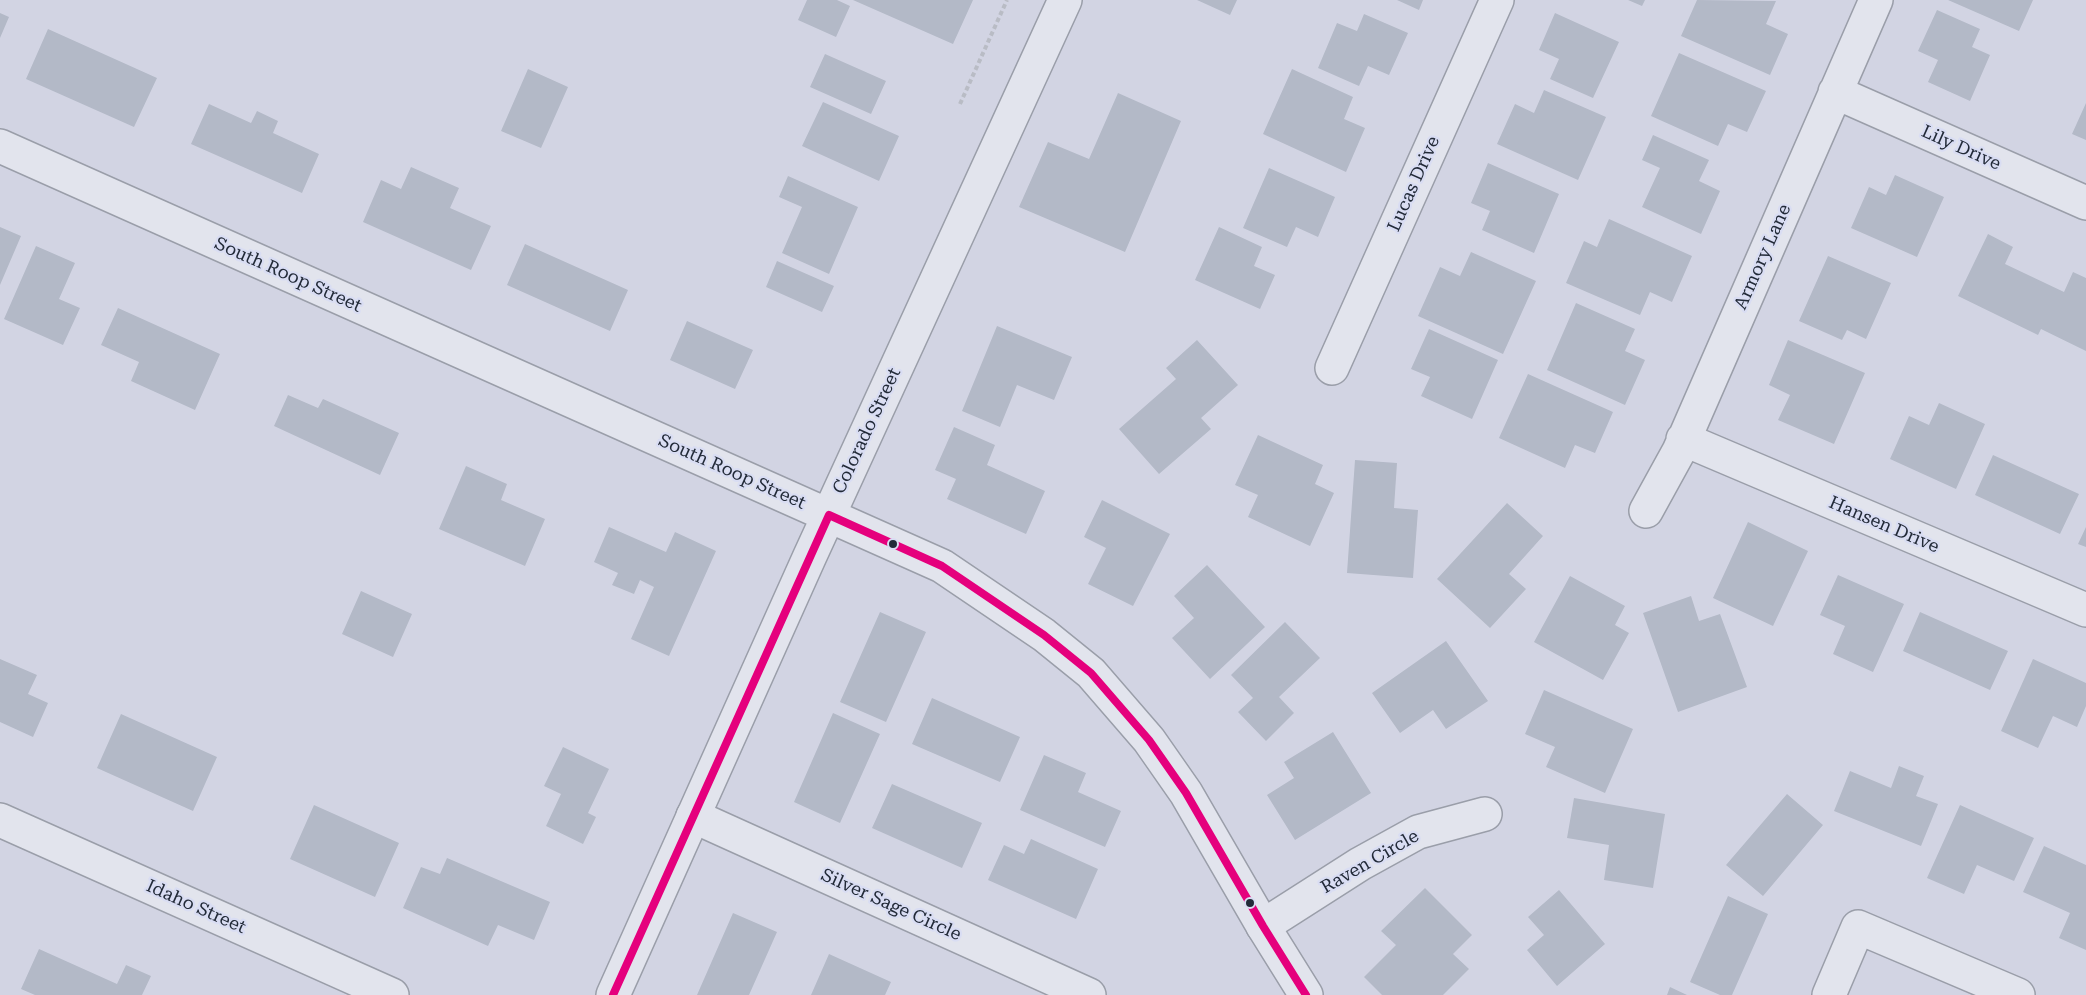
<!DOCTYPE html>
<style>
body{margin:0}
canvas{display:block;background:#d2d4e3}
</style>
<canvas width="2086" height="995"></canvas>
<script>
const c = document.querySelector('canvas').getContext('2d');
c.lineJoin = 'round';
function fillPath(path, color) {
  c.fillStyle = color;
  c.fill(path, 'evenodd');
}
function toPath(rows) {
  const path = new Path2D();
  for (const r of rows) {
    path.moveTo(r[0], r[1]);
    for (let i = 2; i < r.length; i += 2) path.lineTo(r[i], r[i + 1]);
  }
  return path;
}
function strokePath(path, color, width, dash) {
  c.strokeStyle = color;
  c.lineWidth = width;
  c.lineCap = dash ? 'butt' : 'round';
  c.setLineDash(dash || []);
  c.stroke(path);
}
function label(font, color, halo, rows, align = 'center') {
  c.font = font + ' "Roboto Serif",serif';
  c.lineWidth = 4.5;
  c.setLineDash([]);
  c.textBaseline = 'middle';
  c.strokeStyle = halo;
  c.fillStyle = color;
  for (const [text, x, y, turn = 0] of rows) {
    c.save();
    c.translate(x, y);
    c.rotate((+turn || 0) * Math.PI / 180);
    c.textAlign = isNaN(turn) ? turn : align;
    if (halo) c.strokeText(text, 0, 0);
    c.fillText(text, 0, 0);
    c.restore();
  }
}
fillPath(toPath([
 [807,0,837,0,850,6,836,37,798,20],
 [853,0,973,0,953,44],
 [1197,0,1237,0,1230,15],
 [1397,0,1423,0,1419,10],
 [1628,0,1645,0,1642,6],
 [1697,0,1776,1,1766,24,1788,34,1770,75,1681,36],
 [1948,0,2033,0,2019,31],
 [1937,10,1980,29,1972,47,1990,55,1970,101,1928,82,1938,60,1918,51],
 [0,13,9,17,0,38],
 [1555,13,1619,42,1593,98,1550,79,1559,59,1539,50],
 [1364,14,1408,33,1389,75,1368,66,1359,86,1318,68,1337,23,1357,31],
 [48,29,157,78,134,127,26,79],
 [1679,53,1766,91,1747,132,1728,124,1718,146,1651,116],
 [825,54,886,81,871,114,810,87],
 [528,69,568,87,541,148,501,131],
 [1292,69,1353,97,1344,119,1365,128,1346,172,1263,134],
 [1544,90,1606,117,1578,180,1497,144,1515,104,1534,113],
 [1118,93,1181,121,1125,252,1019,207,1048,142,1089,159],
 [823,102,899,136,879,181,802,146],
 [2086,103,2086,140,2072,134],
 [209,104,251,123,257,111,278,121,273,133,319,154,302,193,191,144],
 [1653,135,1709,160,1699,181,1720,191,1701,234,1642,207,1660,168,1642,160],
 [1488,163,1559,194,1534,253,1482,230,1490,211,1471,203],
 [411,167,459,188,450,208,491,226,471,270,363,222,381,180,401,189],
 [1269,168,1335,197,1318,237,1296,227,1287,247,1243,228],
 [1895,175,1944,197,1917,257,1851,228,1869,187,1886,195],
 [788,176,858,207,829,274,782,253,802,207,779,197],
 [1609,219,1692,256,1672,302,1650,292,1640,315,1566,283,1584,241,1597,247],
 [0,227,21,236,0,285],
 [1219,227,1262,247,1254,266,1275,275,1260,309,1195,280],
 [1988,234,2013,247,2005,264,2064,292,2073,272,2086,278,2086,351,2041,329,2038,335,1958,296],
 [525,244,628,290,610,331,507,285],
 [36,246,75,263,59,299,80,308,63,345,4,319],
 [1471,252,1536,281,1503,354,1418,316,1440,267,1460,276],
 [1828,256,1891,283,1866,339,1847,330,1842,340,1799,321],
 [777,261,834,286,822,312,766,287],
 [1576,303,1635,329,1625,351,1645,360,1625,405,1547,370],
 [118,308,220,354,195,410,131,381,139,362,101,345],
 [687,321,753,350,735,389,670,360],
 [997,326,1072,357,1054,400,1017,385,1000,427,962,411],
 [1429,329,1498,360,1472,419,1421,396,1430,377,1411,369],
 [1197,340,1238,385,1201,418,1211,429,1159,474,1119,429,1176,379,1166,368],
 [1788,340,1865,373,1834,444,1778,420,1790,395,1769,385],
 [1528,374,1613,412,1595,453,1575,445,1565,468,1499,438],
 [288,395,318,408,323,399,399,433,380,475,274,426],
 [1939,403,1985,424,1956,489,1890,459,1909,416,1929,425],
 [954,427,995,445,987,465,1045,491,1026,534,947,499,956,479,935,470],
 [1258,435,1323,465,1315,484,1334,493,1310,546,1248,517,1258,495,1235,485],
 [1993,455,2079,494,2060,534,1975,495],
 [1355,460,1397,463,1394,508,1418,510,1413,578,1347,573],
 [466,466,507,484,501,500,545,519,525,566,439,529],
 [1102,500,1170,534,1133,606,1088,584,1106,548,1084,537],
 [1507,503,1543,536,1509,574,1526,589,1490,628,1437,579],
 [1748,522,1808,551,1773,626,1713,598],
 [609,527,666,552,675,532,716,551,669,656,631,639,654,587,640,580,634,594,612,585,618,573,594,562],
 [2086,527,2086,547,2078,544],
 [1207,565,1265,627,1210,679,1172,638,1194,618,1174,596],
 [1838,575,1904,604,1873,672,1833,654,1845,626,1820,615],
 [1570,576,1625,606,1615,625,1629,633,1603,680,1534,642],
 [361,591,412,614,393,657,342,634],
 [1691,596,1699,621,1720,614,1747,687,1678,712,1643,613],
 [880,612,926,632,886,722,840,702],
 [1920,612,2008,651,1990,690,1903,651],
 [1285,622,1320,658,1279,697,1294,713,1266,741,1238,712,1253,698,1231,675],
 [1446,641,1488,701,1446,729,1433,710,1400,733,1372,693],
 [0,659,37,675,28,694,48,703,33,737,0,722],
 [2033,659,2086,683,2086,706,2077,727,2053,716,2038,748,2001,731],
 [1544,690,1633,729,1605,793,1546,767,1555,747,1525,734],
 [932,698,1020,737,1000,782,912,744],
 [833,713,880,734,840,823,794,802],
 [121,714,217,757,193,811,97,768],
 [1333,732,1371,793,1295,840,1267,795,1294,778,1284,762],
 [563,747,609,769,588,813,596,817,583,844,546,826,561,794,544,786],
 [1044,755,1086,773,1078,792,1121,811,1105,847,1020,810],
 [1899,766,1924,776,1916,796,1938,804,1921,846,1834,811,1850,771,1891,788],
 [892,784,982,823,962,868,872,828],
 [1787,794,1823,825,1763,896,1726,865],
 [1574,798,1665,814,1653,888,1604,880,1609,845,1567,838],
 [314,805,399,843,375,897,290,859],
 [1960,805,2034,838,2014,881,1977,865,1964,894,1927,878],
 [1031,839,1098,869,1076,919,988,880,1004,845,1024,854],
 [2044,846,2086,865,2086,950,2059,938,2070,913,2023,892],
 [447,858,550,902,534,940,498,925,488,946,403,908,421,867,440,874],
 [1425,888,1472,935,1453,954,1469,969,1443,995,1382,995,1364,977,1396,945,1381,931],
 [1559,890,1605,944,1557,986,1527,950,1544,935,1528,917],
 [1728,896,1768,914,1732,995,1720,995,1690,982],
 [733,913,777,932,749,995,697,995],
 [39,949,117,984,126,965,151,976,142,995,35,995,21,989],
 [829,954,891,982,885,995,811,995],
 [1670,987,1687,995,1667,995]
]), '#b3b9c7');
const minor = toPath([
 [1835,92,2086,203],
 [1332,368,1497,0],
 [1683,439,2086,610],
 [1646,511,1679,451,1876,0],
 [693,816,1089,995],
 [0,820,392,995],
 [1263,926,1360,864,1418,832,1485,814],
 [1829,995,1858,927,2018,995]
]);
const tertiary = toPath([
 [0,146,942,566,1044,635,1091,673,1149,740,1186,793,1263,926,1306,995],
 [613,995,809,558,1065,0]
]);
strokePath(minor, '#9a9ea9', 36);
strokePath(tertiary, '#9a9ea9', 36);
strokePath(toPath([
 [960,104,1007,0]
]), '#b9bcc5', 4, [4.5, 3]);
strokePath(minor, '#e2e4ed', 33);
strokePath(tertiary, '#e2e4ed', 33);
strokePath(toPath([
 [829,515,942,566,1044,635,1091,673,1149,740,1186,793,1263,926,1306,995],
 [613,995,829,515]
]), '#e5007d', 8);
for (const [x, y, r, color] of [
 [893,544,5,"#222a38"],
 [1250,903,5,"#222a38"]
]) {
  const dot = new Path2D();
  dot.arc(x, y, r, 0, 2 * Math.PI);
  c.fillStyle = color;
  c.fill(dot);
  strokePath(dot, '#d9ddf3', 2);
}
label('18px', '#222a38', '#d9ddf3', [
 ["Lily Drive",1961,148,24],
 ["Lucas Drive",1414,184,-66],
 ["Armory Lane",1763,257,-66],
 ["South Roop Street",288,275,24],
 ["Colorado Street",867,431,-65],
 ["South Roop Street",732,472,24],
 ["Hansen Drive",1884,525,23],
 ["Raven Circle",1370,862,-30],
 ["Silver Sage Circle",891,905,24],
 ["Idaho Street",196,907,24]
]);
</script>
